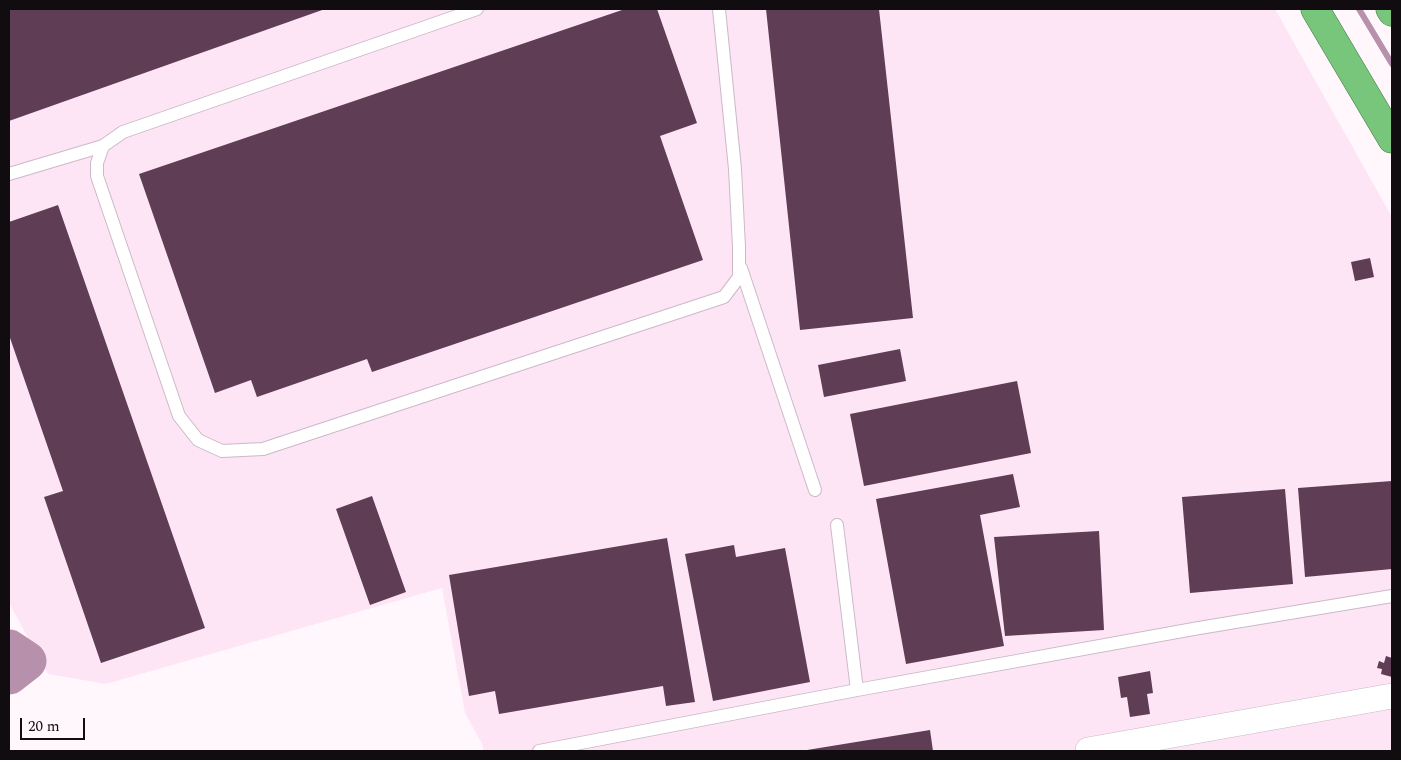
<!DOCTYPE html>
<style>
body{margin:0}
#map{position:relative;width:1401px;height:760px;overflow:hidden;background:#fff7fc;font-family:Spectral,serif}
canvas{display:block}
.frame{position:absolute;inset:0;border:10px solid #110c10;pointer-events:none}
.scale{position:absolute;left:20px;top:718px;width:65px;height:22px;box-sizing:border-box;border:2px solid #110c10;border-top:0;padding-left:6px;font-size:15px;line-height:18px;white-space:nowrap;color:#110c10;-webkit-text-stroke:4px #fff7fc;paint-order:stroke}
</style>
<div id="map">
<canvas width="1401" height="760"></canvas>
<div class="frame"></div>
<div class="scale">20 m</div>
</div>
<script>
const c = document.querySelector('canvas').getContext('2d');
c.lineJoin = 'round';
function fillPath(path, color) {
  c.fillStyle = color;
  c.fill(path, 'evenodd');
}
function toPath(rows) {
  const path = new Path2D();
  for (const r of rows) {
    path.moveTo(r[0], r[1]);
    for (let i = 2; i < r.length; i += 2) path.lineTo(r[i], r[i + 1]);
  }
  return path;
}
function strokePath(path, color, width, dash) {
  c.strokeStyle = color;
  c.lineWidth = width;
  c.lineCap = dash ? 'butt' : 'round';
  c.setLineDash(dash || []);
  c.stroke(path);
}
fillPath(toPath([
 [9,9,1275,9,1392,217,1392,751,484,751,482,744,465,713,442,588,106,684,48,674,9,603]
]), '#fee5f6');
strokePath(toPath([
 [1359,9,1392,64]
]), '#b791ac', 6);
strokePath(toPath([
 [9,649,27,661,9,675]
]), '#b791ac', 39);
fillPath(toPath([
 [9,9,325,9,9,121],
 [625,9,657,9,697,123,660,136,703,260,372,372,367,359,257,397,251,380,215,393,139,174],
 [766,9,879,9,913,318,800,330],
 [58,205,205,628,101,663,44,497,63,491,9,335,9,222],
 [1370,258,1374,277,1355,281,1351,262],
 [900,349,906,381,824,397,818,365],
 [1017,381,1031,453,864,486,850,414],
 [1013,474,1020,507,980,515,1004,646,906,664,876,499],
 [1392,481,1392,569,1305,577,1298,488],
 [1285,489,1293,584,1190,593,1182,497],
 [372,496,406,592,370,605,336,509],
 [1099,531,1104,630,1005,636,994,537],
 [667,538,695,702,666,706,663,686,499,714,495,691,469,696,449,575],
 [734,545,736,557,785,548,810,682,713,701,685,554],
 [1386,656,1392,658,1392,677,1381,674,1382,669,1377,668,1379,661,1384,663],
 [1150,671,1153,693,1147,694,1150,714,1130,717,1127,697,1121,698,1118,677],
 [930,730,933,751,807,751,807,750]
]), '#5e3d55');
const service = toPath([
 [103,146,97,163,97,176,179,416,198,440,222,451,263,449,724,297,739,277,739,247,735,169,719,9],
 [9,174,103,146,123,132,477,9],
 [741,268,815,490],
 [837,525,857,690],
 [539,751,857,690,1199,628,1392,596]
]);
const minor = toPath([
 [1088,750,1392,696]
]);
const trunk = toPath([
 [1315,9,1392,139],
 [1390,9,1392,12]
]);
strokePath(service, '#cbbac5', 14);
strokePath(minor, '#cbbac5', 26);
strokePath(trunk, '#3e7c41', 29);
strokePath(service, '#fff', 12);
strokePath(minor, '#fff', 25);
strokePath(trunk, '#78c67c', 28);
</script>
